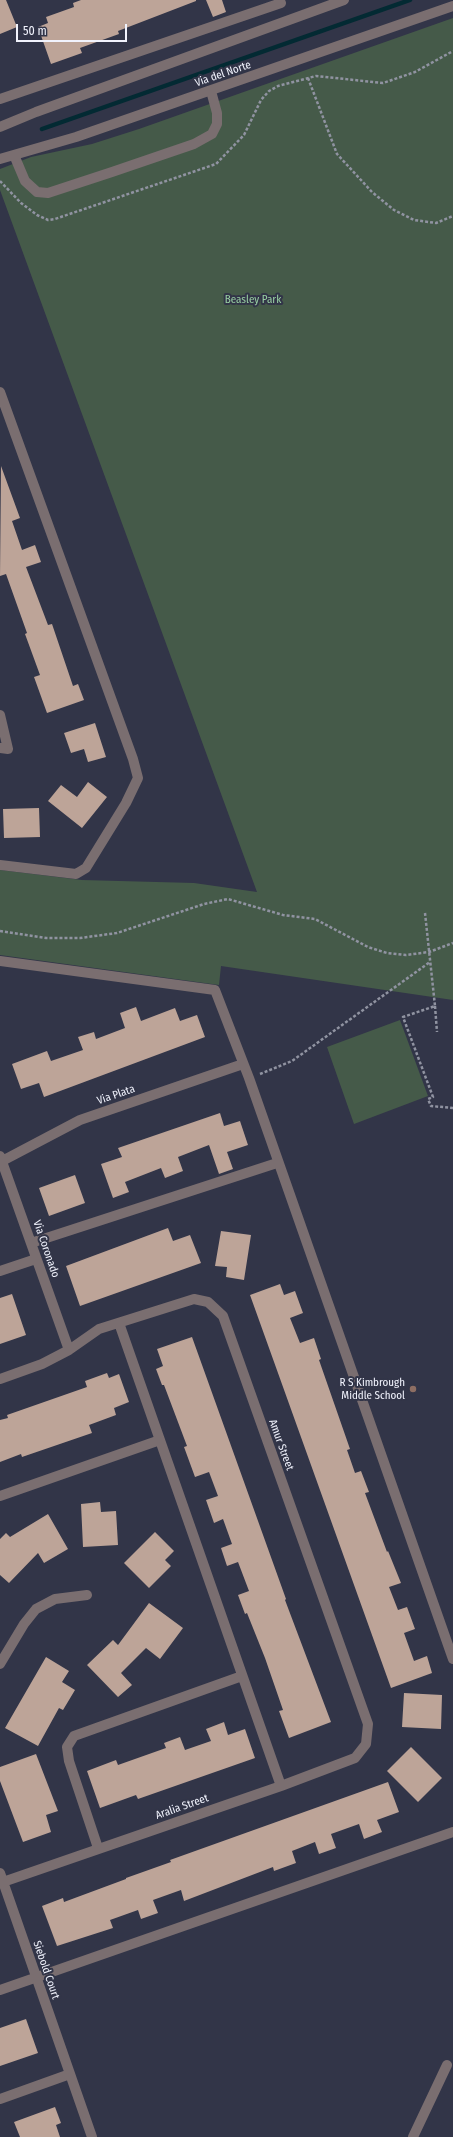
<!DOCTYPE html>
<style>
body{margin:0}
#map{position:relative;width:453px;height:2137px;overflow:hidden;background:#323548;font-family:"Fira Sans Condensed",sans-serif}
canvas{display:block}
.scale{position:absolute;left:16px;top:24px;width:111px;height:18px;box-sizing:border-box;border:2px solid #f1f3fd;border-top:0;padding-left:5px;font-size:12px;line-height:14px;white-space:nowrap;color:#f1f3fd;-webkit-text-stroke:3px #323548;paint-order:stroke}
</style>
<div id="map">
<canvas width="453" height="2137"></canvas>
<div class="scale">50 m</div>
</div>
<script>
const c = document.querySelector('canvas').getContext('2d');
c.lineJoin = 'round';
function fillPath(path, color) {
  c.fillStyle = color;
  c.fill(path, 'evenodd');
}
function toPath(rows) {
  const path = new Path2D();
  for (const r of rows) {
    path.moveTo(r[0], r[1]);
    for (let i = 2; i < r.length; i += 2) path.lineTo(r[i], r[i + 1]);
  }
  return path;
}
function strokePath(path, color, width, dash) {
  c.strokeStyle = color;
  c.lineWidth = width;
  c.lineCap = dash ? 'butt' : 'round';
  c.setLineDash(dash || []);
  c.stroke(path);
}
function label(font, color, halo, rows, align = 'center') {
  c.font = font + ' "Fira Sans Condensed",sans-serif';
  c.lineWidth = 4;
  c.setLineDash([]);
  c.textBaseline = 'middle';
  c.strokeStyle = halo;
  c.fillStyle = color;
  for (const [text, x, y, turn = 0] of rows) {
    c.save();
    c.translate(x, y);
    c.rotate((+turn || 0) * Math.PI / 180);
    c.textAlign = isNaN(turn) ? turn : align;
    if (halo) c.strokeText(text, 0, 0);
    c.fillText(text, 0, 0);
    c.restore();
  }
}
fillPath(toPath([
 [453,18,453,1000,221,966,219,985,0,955,0,870,82,880,194,883,257,892,0,190,0,169,31,157,92,144,139,129],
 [400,1020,428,1096,354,1124,327,1047]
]), '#455a49');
strokePath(toPath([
 [42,129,410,0]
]), '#032a33', 4.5);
fillPath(toPath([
 [0,0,6,0,17,27,0,34],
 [81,0,196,0,196,1,118,31,119,34,80,48,82,53,51,64,38,27,48,23,46,17,74,7,73,3],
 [206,0,222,0,226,12,213,17],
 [1,466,20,518,12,521,22,550,35,545,41,562,26,567,48,625,52,624,73,686,78,684,84,700,47,713,34,677,40,675,25,634,27,633,6,574,0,576],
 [95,723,106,757,88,762,84,749,71,753,64,733],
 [88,782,107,797,82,828,48,801,61,785,77,797],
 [39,808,40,837,4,838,3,809],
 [136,1007,141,1021,175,1008,180,1021,197,1015,205,1037,44,1097,39,1083,21,1089,12,1064,47,1051,51,1061,83,1050,78,1037,94,1032,96,1039,125,1028,120,1013],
 [220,1113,224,1126,240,1121,248,1145,227,1152,233,1169,219,1174,209,1145,178,1157,183,1171,165,1178,161,1168,125,1182,129,1192,113,1198,101,1164,122,1157,118,1148],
 [75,1175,85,1203,49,1216,39,1188],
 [168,1228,173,1241,190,1235,201,1263,80,1306,66,1266],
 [221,1231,251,1235,244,1280,226,1277,227,1267,215,1266],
 [280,1284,284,1295,295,1291,303,1313,290,1318,300,1343,314,1338,321,1359,319,1360,350,1449,347,1450,355,1473,361,1471,369,1492,365,1493,387,1552,388,1551,401,1583,389,1587,398,1610,407,1607,415,1629,404,1633,414,1661,427,1656,432,1673,391,1688,250,1295],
 [12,1294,26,1335,0,1344,0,1298],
 [192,1337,286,1599,285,1600,331,1722,289,1738,279,1711,283,1710,265,1658,247,1613,245,1614,238,1595,249,1591,238,1562,227,1566,221,1548,232,1544,223,1519,214,1523,206,1500,218,1496,209,1472,195,1477,184,1447,187,1446,164,1385,162,1385,156,1369,163,1366,157,1349],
 [107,1373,109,1378,119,1374,129,1402,114,1408,116,1415,89,1425,92,1433,22,1457,21,1454,0,1462,0,1420,8,1418,7,1415,87,1387,85,1381],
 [100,1502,101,1512,116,1511,118,1545,83,1547,81,1504],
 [48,1514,68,1549,44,1563,38,1553,9,1583,0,1575,0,1539,6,1533,10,1537],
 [155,1532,174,1551,165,1560,171,1566,149,1588,124,1563],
 [149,1603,183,1628,160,1659,146,1648,121,1673,132,1685,118,1697,87,1665,113,1640,118,1645],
 [46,1657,69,1671,62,1682,75,1690,63,1710,59,1708,38,1746,5,1728],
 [404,1693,442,1695,441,1729,402,1727],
 [224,1722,228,1735,245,1729,255,1758,138,1799,136,1795,100,1808,87,1771,116,1760,118,1765,166,1748,164,1743,180,1737,185,1750,211,1741,206,1729],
 [411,1747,442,1778,418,1802,387,1771],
 [36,1754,58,1811,46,1815,51,1832,23,1842,0,1781,0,1767],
 [388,1782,399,1812,377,1820,382,1832,364,1839,359,1824,331,1834,336,1848,319,1854,315,1842,292,1851,296,1863,274,1871,273,1867,184,1901,181,1890,153,1900,158,1913,141,1919,138,1910,110,1920,113,1928,57,1946,42,1906,63,1898,64,1902,126,1879,126,1878,171,1862,170,1860],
 [26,2019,38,2053,0,2066,0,2028],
 [55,2107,61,2123,56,2125,60,2137,20,2137,14,2122]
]), '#bda498');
strokePath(toPath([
 [308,78,337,154,372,192,394,210,414,220,436,223,453,216],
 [0,181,21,203,37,215,48,220,55,219,216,164,244,135,261,100,269,91,278,86,316,76,383,83,415,72,453,51],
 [425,913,435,1006,403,1017,433,1097,428,1099,431,1106,453,1108],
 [0,931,46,938,80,938,117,933,204,904,228,899,283,915,315,919,368,947,387,953,406,955,429,952,453,943],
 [435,1006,437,1032],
 [260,1074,292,1061,430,962]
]), '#9093a1', 2.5, [3, 2]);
strokePath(toPath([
 [0,99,281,3],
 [0,127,36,112,344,0],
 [14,155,25,181,37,192,48,193,112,172,194,144,212,134,217,124,217,113,211,91],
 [0,159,76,137,453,6],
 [0,392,133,759,138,778,126,803,86,868,76,874,0,865],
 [0,715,8,749,0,748],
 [0,961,215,990,249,1078,453,1659],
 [0,1156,69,1350],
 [2,1161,80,1120,243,1064],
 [31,1243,277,1163],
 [0,1271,36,1259],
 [119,1323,281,1786],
 [0,1379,42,1364,69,1350,99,1329,194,1299,208,1302,223,1316,368,1724,366,1744,355,1758,281,1786,0,1883],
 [0,1496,160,1440],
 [0,1664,24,1624,36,1609,55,1599,87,1595],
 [98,1848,69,1761,67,1747,74,1736,242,1676],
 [0,1873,92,2137],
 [0,1990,453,1832],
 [0,2099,70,2074],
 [413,2137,447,2065]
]), '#7a6e70', 10);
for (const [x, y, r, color] of [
 [413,1389,4,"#8d6e63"]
]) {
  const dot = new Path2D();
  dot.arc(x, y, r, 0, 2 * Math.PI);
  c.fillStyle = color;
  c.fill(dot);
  strokePath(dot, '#323548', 1.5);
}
label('11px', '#f1f3fd', '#323548', [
 ["Via del Norte",223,74,-19],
 ["Via Plata",116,1095,-19],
 ["Via Coronado",46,1249,71],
 ["Amur Street",281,1445,70],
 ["Aralia Street",182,1807,-19],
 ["Siebold Court",46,1970,71]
]);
label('11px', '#99d0a3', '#323548', [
 ["Beasley Park",253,300]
]);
label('11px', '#f1f3fd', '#323548', [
 ["R S Kimbrough",405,1383],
 ["Middle School",405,1396]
], 'right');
</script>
